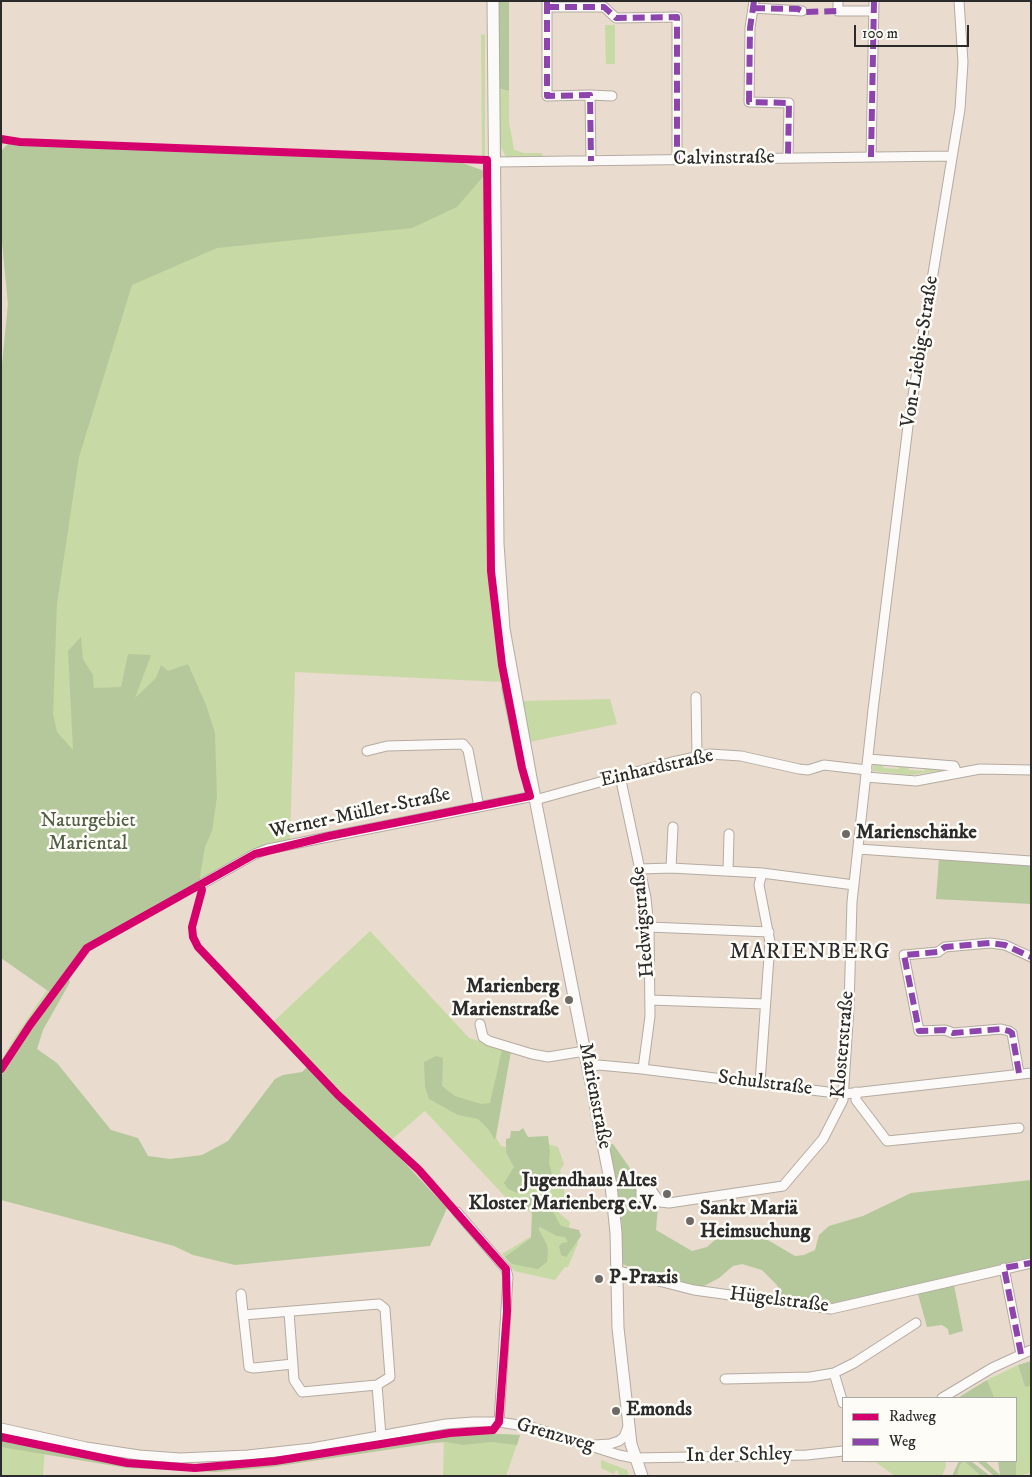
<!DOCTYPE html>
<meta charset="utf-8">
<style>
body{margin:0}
#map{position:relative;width:1032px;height:1477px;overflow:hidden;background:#e9dbcd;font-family:"IM FELL DW Pica",serif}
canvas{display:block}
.frame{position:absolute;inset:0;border:2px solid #2b2b2b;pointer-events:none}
.legend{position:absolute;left:842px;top:1397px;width:175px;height:65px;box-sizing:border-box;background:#fdfcf7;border:1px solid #a9a8a5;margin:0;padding:6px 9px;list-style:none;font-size:15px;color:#2b2b2b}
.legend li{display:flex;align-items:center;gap:10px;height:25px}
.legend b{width:25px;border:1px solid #a9a8a5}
.scale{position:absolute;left:854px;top:25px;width:115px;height:22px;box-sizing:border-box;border:2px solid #2b2b2b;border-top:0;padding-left:6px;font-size:15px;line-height:18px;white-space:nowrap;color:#2b2b2b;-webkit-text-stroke:4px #fdfcf7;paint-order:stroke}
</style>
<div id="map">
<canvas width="1032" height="1477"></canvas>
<div class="frame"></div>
<ul class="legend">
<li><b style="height:6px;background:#d6006c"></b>Radweg</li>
<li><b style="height:6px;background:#8e44ad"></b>Weg</li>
</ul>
<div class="scale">100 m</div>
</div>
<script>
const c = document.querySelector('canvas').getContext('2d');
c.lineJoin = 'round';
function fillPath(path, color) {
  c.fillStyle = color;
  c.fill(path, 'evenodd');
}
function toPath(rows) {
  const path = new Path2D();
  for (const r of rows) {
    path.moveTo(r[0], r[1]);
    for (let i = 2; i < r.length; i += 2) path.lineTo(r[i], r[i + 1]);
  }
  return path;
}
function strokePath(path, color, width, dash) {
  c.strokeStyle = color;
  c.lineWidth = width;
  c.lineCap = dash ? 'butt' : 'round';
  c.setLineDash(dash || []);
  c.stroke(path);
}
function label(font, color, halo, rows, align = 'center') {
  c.font = font + ' "IM FELL DW Pica",serif';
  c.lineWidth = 5;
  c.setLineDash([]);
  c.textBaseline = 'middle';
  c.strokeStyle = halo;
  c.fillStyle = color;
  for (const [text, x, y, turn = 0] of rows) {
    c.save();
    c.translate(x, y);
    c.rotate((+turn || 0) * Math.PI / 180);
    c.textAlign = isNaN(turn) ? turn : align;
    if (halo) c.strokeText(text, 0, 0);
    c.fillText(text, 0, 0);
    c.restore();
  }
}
fillPath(toPath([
 [605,25,615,25,615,64,606,64],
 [481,34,485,35,485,159,482,159],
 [498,88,509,91,509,122,514,150,524,153,542,153,543,159,511,160,506,157,501,147],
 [52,143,451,159,487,172,490,499,495,618,503,682,295,672,290,840,265,846,190,888,12,948,1,939,1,374,8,304,1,232,1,151,8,144],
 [610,699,617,724,529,742,521,701],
 [879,762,884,768,899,769,897,764,906,764,909,770,925,771,922,765,942,767,944,770,911,775,873,771,874,763],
 [370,931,469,1038,511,1051,496,1138,501,1146,519,1150,545,1143,558,1147,564,1164,560,1170,565,1195,557,1207,559,1213,570,1222,568,1231,578,1243,568,1267,565,1267,555,1280,514,1271,502,1254,535,1234,534,1215,517,1202,511,1203,425,1111,391,1140,335,1091,272,1023],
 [47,990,51,993,1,1066,1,1061,15,1037],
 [1018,1365,1025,1387,1031,1386,1031,1473,1016,1476,1016,1398,994,1398,987,1380],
 [474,1433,520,1435,506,1476,443,1476,444,1436],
 [1,1439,45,1449,43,1476,1,1476],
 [601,1460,627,1470,629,1476,625,1474,625,1476,619,1476,618,1471,616,1470,614,1474,601,1468],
 [865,1461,945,1461,946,1466,942,1476,895,1476,874,1461,870,1463],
 [964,1461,981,1476,957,1476,960,1465]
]), '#c7d9a5');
fillPath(toPath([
 [497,1,509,1,509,91,498,88],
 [52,143,451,159,487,172,457,207,412,228,217,248,132,285,79,457,57,604,53,714,57,732,73,750,68,651,81,637,83,659,93,675,94,688,121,687,128,654,151,655,135,698,156,678,161,665,168,671,188,664,206,705,215,733,217,797,212,831,205,847,199,883,87,946,51,993,1,958,1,376,8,304,1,231,1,151,8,144],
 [503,682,521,769,522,771,518,768,513,745,501,688],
 [939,858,1031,864,1031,904,936,899],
 [68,978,70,982,43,1030,37,1049,57,1063,111,1130,138,1138,148,1156,170,1159,202,1155,228,1141,275,1079,283,1075,302,1072,307,1067,386,1143,447,1208,430,1246,235,1265,193,1255,174,1246,1,1200,1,1076,21,1041],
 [502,1050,511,1051,495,1140,489,1130,478,1119,458,1115,429,1099,425,1087,424,1062,436,1056,443,1058,442,1086,455,1096,481,1104,490,1103],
 [523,1128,528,1137,548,1136,550,1152,549,1163,555,1185,548,1190,540,1191,531,1181,517,1193,508,1189,504,1183,514,1167,506,1152,506,1139,510,1138,511,1131,519,1131],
 [609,1144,613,1144,641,1184,641,1202,654,1203,658,1207,656,1230,692,1251,707,1247,723,1233,766,1239,795,1256,804,1255,815,1250,819,1235,829,1226,863,1216,911,1193,1031,1180,1031,1260,836,1304,780,1299,777,1285,762,1270,742,1264,733,1266,719,1278,702,1287,658,1277,622,1264,622,1227],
 [530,1196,546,1197,552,1201,552,1210,561,1226,579,1230,581,1236,566,1257,561,1255,559,1246,562,1243,568,1242,565,1237,557,1236,540,1227,538,1228,547,1245,548,1253,547,1262,538,1269,512,1264,505,1257,531,1238,532,1209,524,1205],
 [954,1285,963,1331,949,1335,948,1329,942,1325,927,1327,918,1294],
 [1031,1361,1031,1386,1025,1387,1018,1365],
 [987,1380,994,1397,958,1398,964,1394],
 [474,1433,520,1435,517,1445,491,1442,463,1445,446,1442,433,1443,272,1467,215,1472,127,1468,1,1447,1,1439,130,1466,165,1469,227,1469],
 [1016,1459,1016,1476,994,1476,977,1461,985,1461,1000,1475,998,1461],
 [959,1461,971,1461,990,1476,981,1476,964,1461,960,1465,957,1476,952,1476]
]), '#b4c89b');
const minor = toPath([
 [754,1,750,28,749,102,789,103,788,157],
 [838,1,838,11,874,11],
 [547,2,547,96,590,95,591,161],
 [547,7,604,7,616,18,677,17,677,160],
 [753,8,802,11],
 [590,95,612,96],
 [871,157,874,1],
 [496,162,952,156],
 [696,697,697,756],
 [367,751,387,746,463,744,468,750,479,807],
 [868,759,954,766,957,773],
 [620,776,646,898,649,927,650,1016,643,1069],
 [866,777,916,781,980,769,1031,770],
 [535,800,672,762,710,754,741,756,799,769,808,770,824,765,867,770],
 [858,849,1031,861],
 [671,868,673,827],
 [640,869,671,868,762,873,854,885],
 [728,871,729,834],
 [200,885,255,854,268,849,534,796],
 [649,927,769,932],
 [650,1000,765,1004],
 [480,1024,483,1037,489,1041,532,1054,548,1057,585,1051],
 [588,1067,598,1065,642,1069,844,1094,1031,1073],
 [1019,1073,1012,1033,1009,1031,1001,1029,953,1033,945,1030,919,1031,904,955,938,952,945,947,990,943,1005,945,1031,957],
 [760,1083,770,942,759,885,762,873],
 [856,1092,856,1100,887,1141,1019,1128],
 [660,1202,641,1197,641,1188,650,1188,660,1202,669,1203,783,1186,823,1139,843,1100,849,1007,852,902,873,710,908,426,960,109,963,62,959,1],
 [457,1212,506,1269,508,1277,499,1422],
 [1004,1268,1021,1354],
 [615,1270,694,1290,831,1309,1031,1263],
 [241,1294,249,1367,254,1368,293,1364],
 [243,1315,379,1304,385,1309,390,1377,377,1385,302,1392,294,1380,289,1312],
 [834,1373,843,1403],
 [725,1379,810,1377,834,1373,854,1363,916,1323],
 [377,1385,381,1436],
 [942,1398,992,1368,1031,1350],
 [1,1428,86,1447,139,1455,180,1458,248,1455,312,1448,446,1424,473,1422,499,1422,531,1427,619,1455,634,1458,807,1455,843,1451],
 [595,1445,610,1444,619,1441,624,1437,628,1427]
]);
const major = toPath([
 [493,1,498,544,504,629,531,778,611,1185,616,1233,618,1328,631,1444,642,1476]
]);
strokePath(minor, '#b4aba2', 11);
strokePath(major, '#b4aba2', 13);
strokePath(minor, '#fcfaf8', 9);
strokePath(major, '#fcfaf8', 11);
strokePath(toPath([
 [754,1,750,28,749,102,789,103,788,157],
 [547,2,547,96,590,95,591,161],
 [547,7,604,7,616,18,677,17,677,160],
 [753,8,798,9,804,12,838,11],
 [871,157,874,1],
 [1019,1073,1012,1033,1009,1031,1001,1029,953,1033,945,1030,919,1031,904,955,938,952,945,947,990,943,1005,945,1031,957],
 [1021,1354,1004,1268,1031,1263]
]), '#8e44ad', 6, [12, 6]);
strokePath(toPath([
 [1,139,20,142,487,160,491,571,502,665,522,768,530,796,329,836,255,854,87,948,30,1025,1,1069],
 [1,1437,127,1463,195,1468,275,1461,450,1433,493,1430,499,1422,507,1311,506,1269,419,1170,338,1095,198,947,193,937,192,927,202,890,200,885]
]), '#d6006c', 8);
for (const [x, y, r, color] of [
 [846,834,5,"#6e6964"],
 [569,1000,5,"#6e6964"],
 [667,1194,5,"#6e6964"],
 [690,1221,5,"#6e6964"],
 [599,1279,5,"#6e6964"],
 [616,1411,5,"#6e6964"]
]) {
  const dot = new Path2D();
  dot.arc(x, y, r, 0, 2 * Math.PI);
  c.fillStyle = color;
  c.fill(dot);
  strokePath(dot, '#fdfcf7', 2);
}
label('20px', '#2b2b2b', '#fdfcf7', [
 ["Calvinstraße",724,159,-1],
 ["Von-Liebig-Straße",921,352,-81],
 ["Einhardstraße",657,769,-13],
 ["Werner-Müller-Straße",360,814,-12],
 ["Hedwigstraße",644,922,-95],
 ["Klosterstraße",844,1045,-85],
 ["Schulstraße",765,1084,7],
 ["Marienstraße",594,1096,79],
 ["Hügelstraße",779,1301,7],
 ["Grenzweg",555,1436,16],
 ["In der Schley",739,1456,-1]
]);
label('20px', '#525f46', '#fdfcf7', [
 ["Naturgebiet",88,822],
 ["Mariental",88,845]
]);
label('bold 20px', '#2b2b2b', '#fdfcf7', [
 ["Marienschänke",856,834],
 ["Marienberg",559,988,"right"],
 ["Marienstraße",559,1011,"right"],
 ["Jugendhaus Altes",657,1182,"right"],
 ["Kloster Marienberg e.V.",657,1205,"right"],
 ["Sankt Mariä",700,1210],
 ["Heimsuchung",700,1233],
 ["P-Praxis",609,1279],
 ["Emonds",626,1411]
], 'left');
c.letterSpacing = '1px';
label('22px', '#2b2b2b', '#fdfcf7', [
 ["MARIENBERG",810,953]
]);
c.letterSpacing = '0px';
</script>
